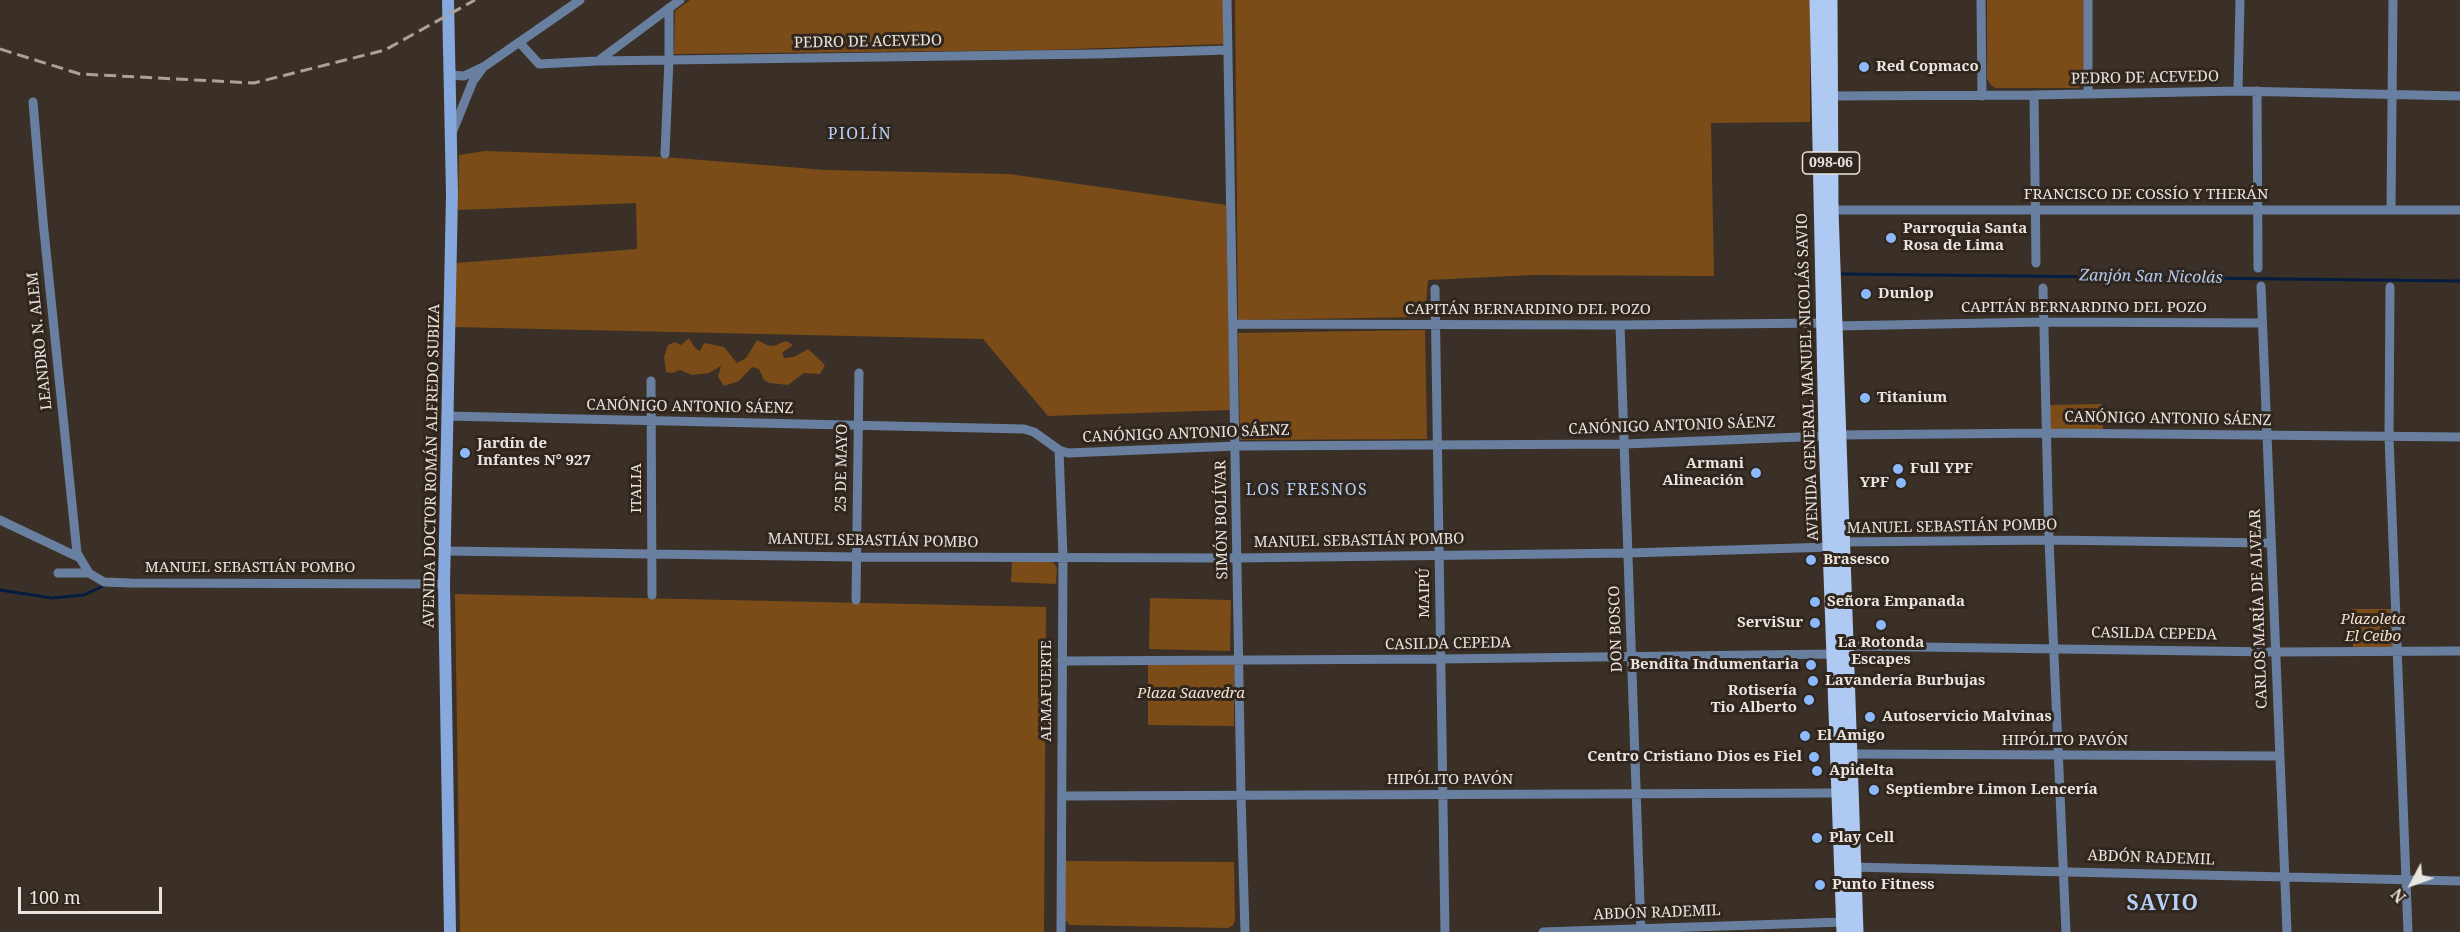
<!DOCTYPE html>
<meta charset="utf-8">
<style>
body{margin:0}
#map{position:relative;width:2460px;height:932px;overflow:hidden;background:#3a3027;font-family:"Noto Serif",serif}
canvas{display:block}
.north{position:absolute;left:2382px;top:854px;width:60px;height:60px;-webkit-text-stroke:4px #30261d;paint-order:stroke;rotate:229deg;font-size:16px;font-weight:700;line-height:24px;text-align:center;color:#eae4de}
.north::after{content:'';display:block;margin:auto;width:21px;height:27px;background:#eae4de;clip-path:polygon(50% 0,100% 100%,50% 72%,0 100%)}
.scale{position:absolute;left:18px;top:887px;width:144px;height:27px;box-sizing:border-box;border:3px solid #eae4de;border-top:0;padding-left:8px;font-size:18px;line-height:21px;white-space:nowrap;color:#eae4de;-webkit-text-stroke:4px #30261d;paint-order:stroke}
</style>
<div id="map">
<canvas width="2460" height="932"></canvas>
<div class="north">N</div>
<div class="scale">100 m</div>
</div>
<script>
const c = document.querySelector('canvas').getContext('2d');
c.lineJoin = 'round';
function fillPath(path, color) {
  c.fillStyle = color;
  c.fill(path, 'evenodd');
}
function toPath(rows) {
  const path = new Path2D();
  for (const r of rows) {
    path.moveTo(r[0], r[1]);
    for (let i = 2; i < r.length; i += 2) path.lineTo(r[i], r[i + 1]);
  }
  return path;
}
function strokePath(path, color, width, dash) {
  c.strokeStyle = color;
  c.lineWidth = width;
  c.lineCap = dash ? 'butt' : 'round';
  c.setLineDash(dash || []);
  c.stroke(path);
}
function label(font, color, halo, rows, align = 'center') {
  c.font = font + ' "Noto Serif",serif';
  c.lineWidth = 6;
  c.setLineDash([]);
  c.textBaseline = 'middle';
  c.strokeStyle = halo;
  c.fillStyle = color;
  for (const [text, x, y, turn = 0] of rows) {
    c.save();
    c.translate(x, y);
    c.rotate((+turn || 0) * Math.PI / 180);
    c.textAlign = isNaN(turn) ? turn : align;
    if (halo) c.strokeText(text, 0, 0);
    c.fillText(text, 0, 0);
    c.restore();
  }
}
fillPath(toPath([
 [690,0,1224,0,1224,44,1047,50,674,54,675,11],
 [1235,0,1810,0,1810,122,1711,123,1714,276,1533,275,1428,280,1425,317,1238,320],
 [1987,0,2085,0,2084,82,2082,86,2078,88,1995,88,1990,84,1987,79],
 [485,151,664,157,826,170,1009,174,1226,205,1230,410,1048,416,983,339,453,327,456,263,637,249,636,203,458,210,459,155],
 [1425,330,1427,439,1240,440,1238,333],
 [689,338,695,348,700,351,704,343,724,347,737,363,746,358,757,340,767,345,774,346,786,341,793,345,782,353,784,358,794,357,808,349,825,365,820,374,804,373,788,385,770,383,764,380,759,369,752,367,739,381,724,386,718,377,721,366,709,373,692,375,680,370,672,373,666,372,664,357,668,345,675,342,681,345],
 [2102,404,2103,429,2049,430,2048,405],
 [1012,561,1049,561,1054,563,1057,568,1056,584,1011,582],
 [455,594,1046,607,1044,932,460,932],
 [1150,598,1231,600,1230,651,1149,649],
 [2352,609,2393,609,2394,647,2353,647],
 [1148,663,1234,663,1234,726,1148,725],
 [1065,861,1234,862,1235,920,1233,925,1228,928,1070,925,1065,920]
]), '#7b4c17');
strokePath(toPath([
 [1842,274,2460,281],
 [0,590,52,598,84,595,105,585]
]), '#041c40', 3);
strokePath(toPath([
 [1227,0,1241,795,1245,932],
 [1981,0,1982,96],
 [519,42,539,64,598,61,1096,54,1228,50],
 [598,61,680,0],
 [450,75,464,76,485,66,580,0],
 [2238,91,2240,0],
 [2257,91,2258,268],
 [2088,94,2088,0],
 [2034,95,2036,263],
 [1830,96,2034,95,2238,91,2460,96],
 [33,102,43,221,77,553,89,573],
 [452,133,473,81,482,69],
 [665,154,669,59,669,8],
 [1831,210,2460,210],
 [2391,210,2393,0],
 [2261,286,2287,932],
 [2390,287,2389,437,2408,932],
 [2043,288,2049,540,2066,932],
 [1435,289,1445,932],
 [1233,324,1620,325,1824,323],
 [1620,325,1641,932],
 [1835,326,2043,322,2262,323],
 [651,381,652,595],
 [446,416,1024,429,1034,432,1059,450,1068,453,1236,446,1625,444,1826,436],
 [1839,435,2045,433,2460,437],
 [1059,450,1063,557,1061,932],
 [0,520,80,558],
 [446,551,856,557,1237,558,1629,553,1831,547,1843,542,2049,540,2271,543],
 [58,573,89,573,104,582,130,583,444,584],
 [856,600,859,373],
 [1846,646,2274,652,2460,651],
 [1062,661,1441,659,1835,654],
 [1851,754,2280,756],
 [1062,796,1839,793],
 [1851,867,2460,881],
 [1543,932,1844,922]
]), '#697f9f', 9);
strokePath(toPath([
 [448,0,452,194,444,584,450,932]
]), '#87a9dd', 12);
strokePath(toPath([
 [1817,0,1826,436,1844,932],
 [1830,0,1831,210,1856,932]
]), '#afcaf2', 15);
strokePath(toPath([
 [0,49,80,74,254,83,385,50,475,0]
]), '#a9a19a', 3, [12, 6]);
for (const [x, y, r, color] of [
 [1864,67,6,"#8cb9fc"],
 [1891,238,6,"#8cb9fc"],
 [1866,294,6,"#8cb9fc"],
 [1865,398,6,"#8cb9fc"],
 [465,453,6,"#8cb9fc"],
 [1898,469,6,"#8cb9fc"],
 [1756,473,6,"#8cb9fc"],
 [1901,483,6,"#8cb9fc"],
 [1811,560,6,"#8cb9fc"],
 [1815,602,6,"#8cb9fc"],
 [1815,623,6,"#8cb9fc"],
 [1881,625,6,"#8cb9fc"],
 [1811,665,6,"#8cb9fc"],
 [1813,681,6,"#8cb9fc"],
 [1809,700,6,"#8cb9fc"],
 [1870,717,6,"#8cb9fc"],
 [1805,736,6,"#8cb9fc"],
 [1814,757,6,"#8cb9fc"],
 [1817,771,6,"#8cb9fc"],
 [1874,790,6,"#8cb9fc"],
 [1817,838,6,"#8cb9fc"],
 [1820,885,6,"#8cb9fc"]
]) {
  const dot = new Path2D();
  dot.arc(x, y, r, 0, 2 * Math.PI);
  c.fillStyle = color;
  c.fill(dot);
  strokePath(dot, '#30261d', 2);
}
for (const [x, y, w] of [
 [1831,163,57]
]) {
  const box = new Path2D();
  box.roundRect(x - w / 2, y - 11, w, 22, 4.5);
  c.fillStyle = '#30261d';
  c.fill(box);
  strokePath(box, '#eae4de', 1.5);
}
label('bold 14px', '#eae4de', null, [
 ["098-06",1831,163]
]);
label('15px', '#eae4de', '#30261d', [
 ["PEDRO DE ACEVEDO",868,42,-1],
 ["PEDRO DE ACEVEDO",2145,78,-1],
 ["FRANCISCO DE COSSÍO Y THERÁN",2146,195],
 ["CAPITÁN BERNARDINO DEL POZO",2084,308],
 ["CAPITÁN BERNARDINO DEL POZO",1528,310],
 ["LEANDRO N. ALEM",40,341,-96],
 ["AVENIDA GENERAL MANUEL NICOLÁS SAVIO",1808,377,-92],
 ["CANÓNIGO ANTONIO SÁENZ",690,407,1],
 ["CANÓNIGO ANTONIO SÁENZ",2168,419,1],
 ["CANÓNIGO ANTONIO SÁENZ",1672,426,-2],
 ["CANÓNIGO ANTONIO SÁENZ",1186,434,-2],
 ["AVENIDA DOCTOR ROMÁN ALFREDO SUBIZA",432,466,-89],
 ["25 DE MAYO",842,468,-89],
 ["ITALIA",637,488,-90],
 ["SIMÓN BOLÍVAR",1222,520,-91],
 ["MANUEL SEBASTIÁN POMBO",1952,527,-1],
 ["MANUEL SEBASTIÁN POMBO",873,541,1],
 ["MANUEL SEBASTIÁN POMBO",1359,541,-1],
 ["MANUEL SEBASTIÁN POMBO",250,568],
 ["MAIPÚ",1425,593,-90],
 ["CARLOS MARÍA DE ALVEAR",2259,609,-92],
 ["DON BOSCO",1616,629,-92],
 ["CASILDA CEPEDA",2154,634,1],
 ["CASILDA CEPEDA",1448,644,-1],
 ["ALMAFUERTE",1047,691,-90],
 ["HIPÓLITO PAVÓN",2065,741],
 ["HIPÓLITO PAVÓN",1450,780],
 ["ABDÓN RADEMIL",2151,858,2],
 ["ABDÓN RADEMIL",1657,913,-2]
]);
label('bold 15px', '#eae4de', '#30261d', [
 ["Red Copmaco",1876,67],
 ["Parroquia Santa",1903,229],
 ["Rosa de Lima",1903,246],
 ["Dunlop",1878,294],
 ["Titanium",1877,398],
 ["Jardín de",477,444],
 ["Infantes N° 927",477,461],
 ["Armani",1744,464,"right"],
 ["Alineación",1744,481,"right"],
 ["Full YPF",1910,469],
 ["YPF",1889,483,"right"],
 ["Brasesco",1823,560],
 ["Señora Empanada",1827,602],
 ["ServiSur",1803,623,"right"],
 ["La Rotonda",1881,643,"center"],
 ["Escapes",1881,660,"center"],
 ["Bendita Indumentaria",1799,665,"right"],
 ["Lavandería Burbujas",1825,681],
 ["Rotisería",1797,691,"right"],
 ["Tio Alberto",1797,708,"right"],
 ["Autoservicio Malvinas",1882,717],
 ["El Amigo",1817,736],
 ["Centro Cristiano Dios es Fiel",1802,757,"right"],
 ["Apidelta",1829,771],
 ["Septiembre Limon Lencería",1886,790],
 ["Play Cell",1829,838],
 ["Punto Fitness",1832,885]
], 'left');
label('italic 15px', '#f3e0cf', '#30261d', [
 ["Plazoleta",2373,620],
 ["El Ceibo",2373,637],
 ["Plaza Saavedra",1191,694]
]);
c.letterSpacing = '1.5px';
label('16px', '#b4cef4', '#30261d', [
 ["PIOLÍN",860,134],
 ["LOS FRESNOS",1307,490]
]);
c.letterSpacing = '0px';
label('italic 16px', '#b0cbf1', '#30261d', [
 ["Zanjón San Nicolás",2151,277,1]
]);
c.letterSpacing = '1.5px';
label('bold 21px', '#b4cef4', '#30261d', [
 ["SAVIO",2163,904]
]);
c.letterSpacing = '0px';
</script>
